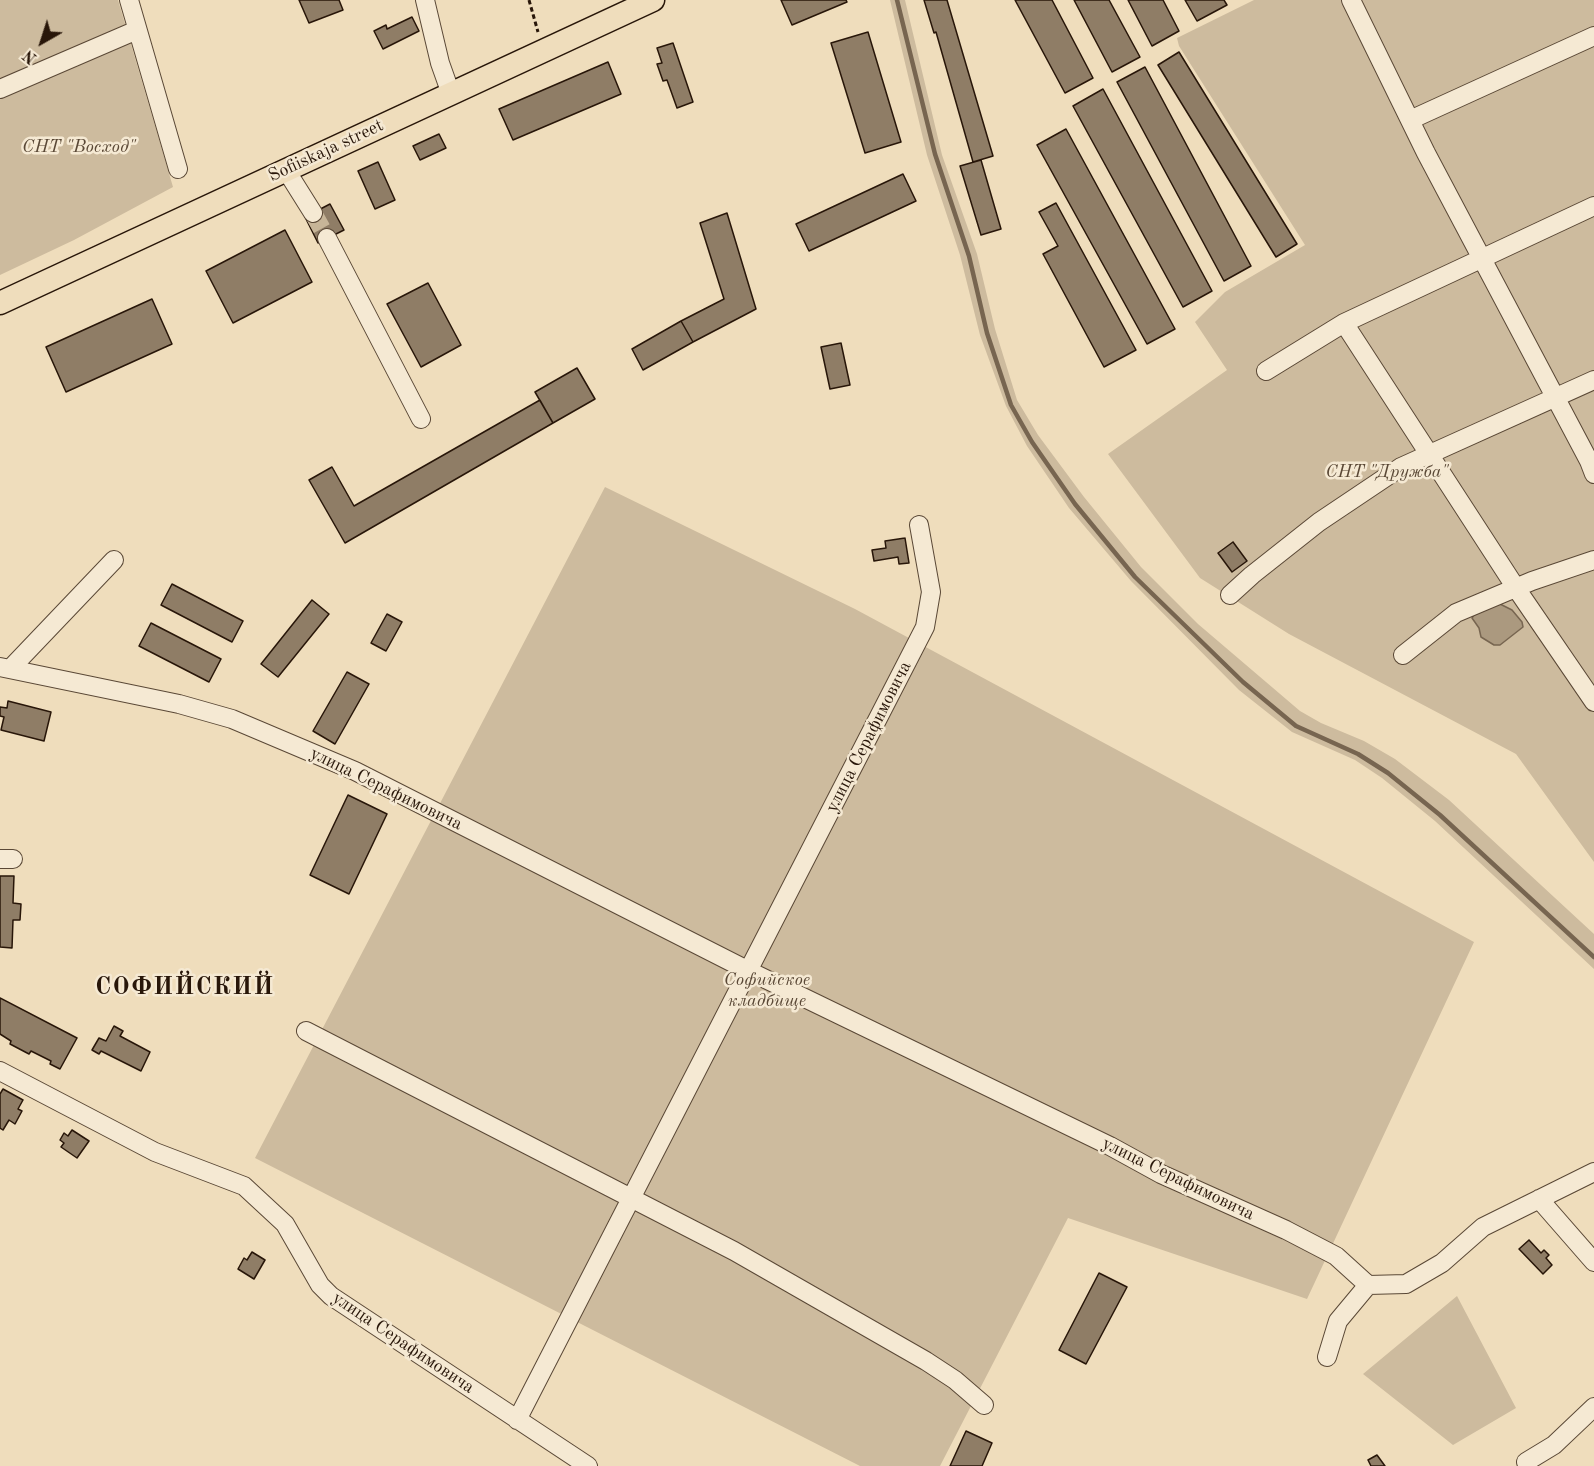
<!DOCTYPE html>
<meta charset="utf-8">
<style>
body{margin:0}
#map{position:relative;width:1594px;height:1466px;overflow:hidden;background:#efddbc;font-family:"Old Standard TT",serif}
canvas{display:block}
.north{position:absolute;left:12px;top:12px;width:60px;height:60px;-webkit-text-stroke:4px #f5e9d3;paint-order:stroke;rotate:219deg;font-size:16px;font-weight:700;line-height:24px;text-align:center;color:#281609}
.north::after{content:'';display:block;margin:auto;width:21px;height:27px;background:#281609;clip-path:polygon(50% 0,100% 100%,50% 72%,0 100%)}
</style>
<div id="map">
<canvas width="1594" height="1466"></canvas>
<div class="north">N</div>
</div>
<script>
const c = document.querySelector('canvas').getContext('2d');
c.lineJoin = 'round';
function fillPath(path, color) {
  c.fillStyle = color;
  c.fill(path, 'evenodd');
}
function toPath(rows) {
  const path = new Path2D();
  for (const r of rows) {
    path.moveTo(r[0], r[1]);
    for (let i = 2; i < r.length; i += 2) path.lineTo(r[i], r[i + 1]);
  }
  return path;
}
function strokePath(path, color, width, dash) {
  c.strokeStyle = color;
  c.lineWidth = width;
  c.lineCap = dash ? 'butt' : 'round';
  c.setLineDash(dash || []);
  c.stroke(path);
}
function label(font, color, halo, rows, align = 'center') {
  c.font = font + ' "Old Standard TT",serif';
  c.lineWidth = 5;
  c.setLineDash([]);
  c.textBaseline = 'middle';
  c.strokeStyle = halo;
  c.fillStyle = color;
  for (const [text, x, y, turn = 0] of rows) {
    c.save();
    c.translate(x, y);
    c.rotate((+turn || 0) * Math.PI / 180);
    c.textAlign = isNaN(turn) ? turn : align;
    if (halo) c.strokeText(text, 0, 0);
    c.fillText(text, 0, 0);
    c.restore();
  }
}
fillPath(toPath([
 [0,0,118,0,173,187,74,240,0,275],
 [890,0,905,0,942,155,977,254,995,329,1017,400,1038,435,1084,497,1141,567,1198,624,1300,711,1321,723,1364,741,1395,759,1449,800,1594,934,1594,969,1435,821,1382,778,1355,760,1292,732,1239,690,1131,581,1069,508,1027,446,1006,406,980,335,960,255,927,155],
 [1254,0,1594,0,1594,862,1516,754,1289,634,1200,578,1108,454,1227,370,1195,322,1225,292,1305,245,1179,46,1177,38],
 [605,487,855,609,1474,942,1307,1299,1068,1218,940,1466,860,1466,255,1158],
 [1457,1296,1516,1408,1453,1445,1363,1374]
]), '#cdbb9e');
const water = toPath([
 [1498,603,1512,610,1522,622,1523,627,1500,645,1494,645,1481,637,1479,628,1472,618,1474,615,1498,603]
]);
fillPath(water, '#ab997f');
strokePath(water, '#776550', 1.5);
strokePath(toPath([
 [897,0,935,154,969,256,987,333,1011,405,1032,442,1075,504,1135,577,1243,682,1296,726,1358,754,1388,773,1440,815,1594,957]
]), '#776550', 4.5);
const building = toPath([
 [299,0,339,0,343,10,309,23,299,0],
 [781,0,846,0,847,2,792,25,781,0],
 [924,0,947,0,993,156,973,162,936,32,934,33,924,0],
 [1015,0,1052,0,1093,78,1065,93,1015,0],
 [1074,0,1109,0,1140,57,1112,72,1074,0],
 [1128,0,1163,0,1179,31,1152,46,1128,0],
 [1185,0,1224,0,1227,5,1197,21,1185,0],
 [412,17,419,31,383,49,374,31,386,25,387,29,412,17],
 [868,32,901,142,865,153,831,43,868,32],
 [673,43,693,102,677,108,667,80,663,81,657,64,662,63,657,48,673,43],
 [1179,52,1297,244,1276,257,1158,65,1179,52],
 [608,62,621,94,513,140,499,109,608,62],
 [1145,67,1251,266,1224,281,1117,82,1145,67],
 [1103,89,1212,291,1183,307,1073,106,1103,89],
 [1066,129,1175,329,1147,344,1037,145,1066,129],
 [439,134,446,148,420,160,413,146,439,134],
 [981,160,1001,229,981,235,960,166,981,160],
 [378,162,395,200,375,209,358,171,378,162],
 [903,174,916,201,809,251,796,224,903,174],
 [1056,203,1136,350,1104,367,1043,254,1058,246,1039,212,1056,203],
 [330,204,344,230,318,243,305,217,330,204],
 [727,213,756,309,693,342,681,321,724,299,700,223,727,213],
 [285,230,312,282,233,323,206,271,285,230],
 [428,283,461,345,421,367,387,304,428,283],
 [152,299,172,344,66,392,46,347,152,299],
 [681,321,693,342,643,370,632,349,681,321],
 [841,343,850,385,830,389,821,347,841,343],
 [577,368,595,399,553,423,535,392,577,368],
 [540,400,553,423,345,543,309,480,332,467,354,506,540,400],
 [905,538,909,563,899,564,898,557,874,561,872,550,886,548,885,541,905,538],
 [1233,542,1247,561,1232,572,1218,553,1233,542],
 [172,584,243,621,232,642,161,605,172,584],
 [312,600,329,614,278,677,261,664,312,600],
 [387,614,402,622,386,651,371,643,387,614],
 [151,623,221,659,209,682,139,646,151,623],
 [347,672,369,684,335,744,313,731,347,672],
 [8,701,51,712,44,741,1,730,4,717,0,716,0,707,7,708,8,701],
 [348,795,387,814,349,894,310,875,348,795],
 [0,876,14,876,13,903,21,904,20,920,13,920,12,948,0,947,0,876],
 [0,998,77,1038,60,1069,50,1064,51,1061,31,1051,29,1054,10,1044,11,1041,0,1034,0,998],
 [114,1026,123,1031,120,1036,150,1052,141,1071,101,1051,99,1054,92,1050,99,1038,106,1041,114,1026],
 [3,1089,23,1100,18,1109,22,1111,15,1124,9,1120,3,1130,0,1128,0,1094,3,1089],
 [72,1130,89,1141,77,1158,61,1147,64,1143,60,1140,64,1133,68,1136,72,1130],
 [1529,1240,1541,1253,1544,1250,1549,1255,1546,1258,1552,1265,1543,1274,1519,1249,1529,1240],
 [252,1252,265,1260,254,1279,238,1269,244,1258,247,1260,252,1252],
 [1099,1273,1127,1287,1086,1364,1059,1350,1099,1273],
 [966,1431,992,1443,982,1466,950,1466,966,1431],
 [1377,1455,1385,1466,1371,1466,1368,1460,1377,1455]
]);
fillPath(building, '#8f7d66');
strokePath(building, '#281609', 1.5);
strokePath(toPath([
 [313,213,327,238]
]), '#c7b598', 18, [18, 9]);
const minor = toPath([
 [129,0,178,169],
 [425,0,440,63,451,94],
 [1351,0,1426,153,1589,461,1594,474],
 [0,89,137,30],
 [1410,120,1594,36],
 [286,170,313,213],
 [327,238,421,419],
 [1344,323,1516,588,1594,702],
 [1266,371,1344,323,1594,206],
 [1230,595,1252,575,1319,522,1401,467,1594,380],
 [1403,655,1456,613,1532,581,1594,560],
 [0,667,179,704,232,719,355,771,749,971,1110,1146,1161,1174,1286,1230,1336,1256,1368,1285,1406,1284,1442,1263,1483,1227,1594,1172],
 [11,668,114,560],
 [0,859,13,859],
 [306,1031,734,1251,926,1361,955,1380,984,1405],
 [0,1071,155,1152,244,1186,285,1224,320,1285,331,1296,588,1466],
 [1539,1199,1594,1262],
 [1327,1357,1338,1321,1368,1285],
 [517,1420,925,627,931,592,919,525],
 [1526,1462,1554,1445,1594,1407]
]);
const major = toPath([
 [0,303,653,0]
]);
strokePath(minor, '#5a4836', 20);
strokePath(major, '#281609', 25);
strokePath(toPath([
 [529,0,538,32]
]), '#281609', 3, [4.5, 3]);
strokePath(minor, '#f5e9d3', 18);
strokePath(major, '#efddbc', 22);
label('italic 18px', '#5a4836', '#f5e9d3', [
 ["СНТ \"Восход\"",79,147],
 ["СНТ \"Дружба\"",1387,472],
 ["Софийское",767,980],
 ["кладбище",767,1001]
]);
label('18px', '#281609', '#f5e9d3', [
 ["Sofiiskaja street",326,151,-25],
 ["улица Серафимовича",869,737,-63],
 ["улица Серафимовича",386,789,26],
 ["улица Серафимовича",1178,1179,26],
 ["улица Серафимовича",403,1343,34]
]);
c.letterSpacing = '1.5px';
label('bold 24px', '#281609', '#f5e9d3', [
 ["СОФИЙСКИЙ",185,988]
]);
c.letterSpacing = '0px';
</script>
